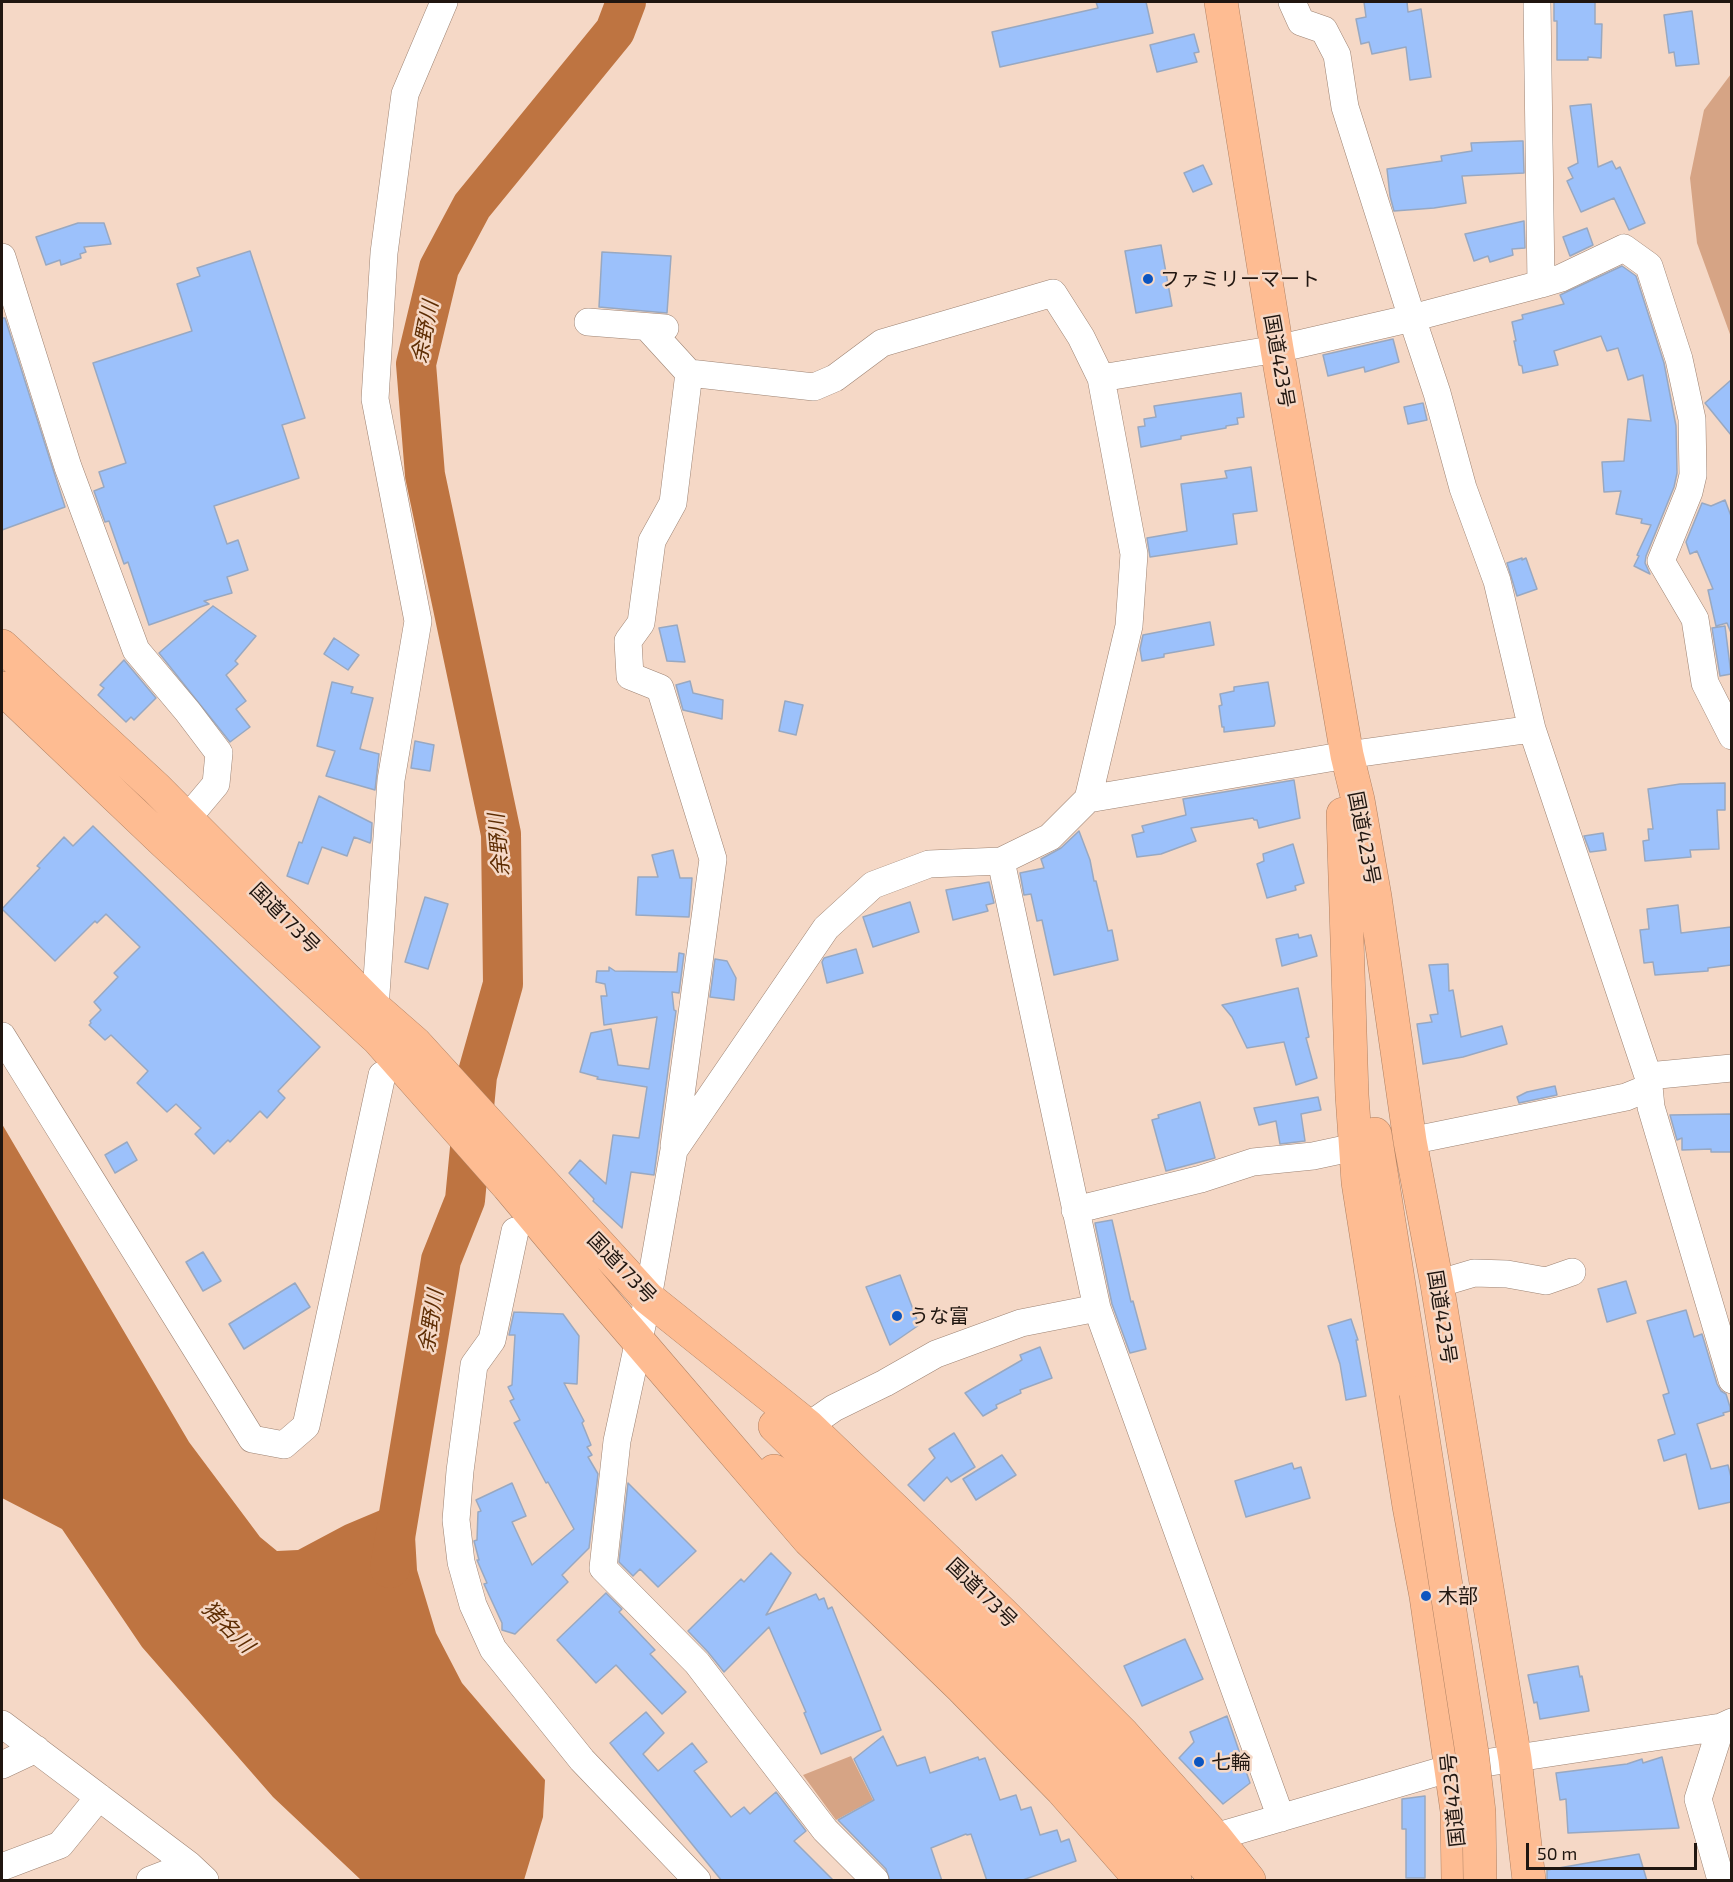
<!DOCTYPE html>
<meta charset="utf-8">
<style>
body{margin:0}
#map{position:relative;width:1733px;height:1882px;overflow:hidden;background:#f5d8c6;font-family:"Exo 2",sans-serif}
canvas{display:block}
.frame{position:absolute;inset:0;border:3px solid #201610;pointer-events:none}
.scale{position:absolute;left:1526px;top:1843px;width:171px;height:27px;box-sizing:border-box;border:3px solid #201610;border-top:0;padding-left:8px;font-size:18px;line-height:21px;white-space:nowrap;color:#201610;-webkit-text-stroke:4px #f5d8c6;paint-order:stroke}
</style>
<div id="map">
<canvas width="1733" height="1882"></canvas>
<div class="frame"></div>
<div class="scale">50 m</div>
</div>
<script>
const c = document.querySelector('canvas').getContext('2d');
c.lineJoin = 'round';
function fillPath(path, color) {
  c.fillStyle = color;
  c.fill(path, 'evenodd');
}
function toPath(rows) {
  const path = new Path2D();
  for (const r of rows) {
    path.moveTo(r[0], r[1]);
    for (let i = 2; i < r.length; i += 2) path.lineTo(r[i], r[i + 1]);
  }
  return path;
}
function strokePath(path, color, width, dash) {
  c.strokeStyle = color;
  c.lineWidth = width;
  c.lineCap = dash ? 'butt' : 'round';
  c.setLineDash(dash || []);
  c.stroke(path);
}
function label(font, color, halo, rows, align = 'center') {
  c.font = font + ' "Exo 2","Noto Sans JP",sans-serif';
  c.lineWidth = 5;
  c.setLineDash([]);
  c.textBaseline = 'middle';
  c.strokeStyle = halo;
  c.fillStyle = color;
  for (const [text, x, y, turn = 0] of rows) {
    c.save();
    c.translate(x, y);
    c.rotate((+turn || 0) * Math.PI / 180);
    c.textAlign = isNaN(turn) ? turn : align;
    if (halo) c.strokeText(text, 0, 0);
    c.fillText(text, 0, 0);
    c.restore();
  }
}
fillPath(toPath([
 [1731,74,1731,337,1697,243,1690,178,1704,110],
 [851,1756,873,1800,836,1820,803,1775]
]), '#d6a485');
fillPath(toPath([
 [2,1124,189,1442,260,1537,277,1551,298,1550,345,1525,383,1509,414,1519,417,1570,436,1633,462,1683,545,1780,543,1817,524,1880,361,1880,273,1797,142,1647,62,1529,2,1498]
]), '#be7441');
strokePath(toPath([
 [390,1568,441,1260,465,1200,477,1076,503,984,501,834,425,475,416,364,439,268,472,206,615,31,626,2]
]), '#be7441', 40);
const building = toPath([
 [1096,2,1146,2,1153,33,1000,67,992,32,1098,8,1096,2],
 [1364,2,1407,2,1408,12,1421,9,1431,77,1410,80,1406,47,1372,54,1369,42,1361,44,1356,19,1366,17,1364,2],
 [1554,2,1595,2,1595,24,1602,24,1601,58,1588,57,1588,60,1557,60,1557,21,1554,21,1554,2],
 [1692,11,1699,64,1676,66,1674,52,1669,53,1664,15,1692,11],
 [1194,34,1199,52,1194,53,1197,62,1157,72,1150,45,1194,34],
 [1591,104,1598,167,1612,161,1616,169,1620,167,1645,223,1629,230,1614,198,1581,212,1567,181,1573,178,1568,168,1578,163,1570,106,1591,104],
 [1520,141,1523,141,1524,173,1462,176,1466,203,1434,208,1394,211,1390,196,1387,169,1442,161,1441,156,1472,151,1471,143,1520,141],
 [1203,165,1212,184,1193,192,1184,173,1203,165],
 [1524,221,1525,248,1512,249,1513,255,1490,262,1488,256,1474,261,1465,234,1524,221],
 [78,223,104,223,111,244,84,247,86,252,80,254,81,258,61,265,60,260,46,265,36,237,78,223],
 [1587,228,1593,245,1570,256,1563,237,1587,228],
 [1161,245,1172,306,1136,313,1125,251,1161,245],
 [250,251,305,418,282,425,299,478,214,506,227,544,238,540,248,570,227,577,232,593,204,601,209,604,149,625,128,562,124,564,109,521,105,522,94,491,104,487,99,472,126,463,93,363,192,331,177,284,200,276,197,268,250,251],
 [602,252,671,256,667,313,599,307,602,252],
 [1622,266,1636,276,1664,363,1676,426,1677,473,1674,487,1646,556,1645,563,1650,574,1634,566,1639,556,1637,555,1651,525,1641,523,1642,519,1616,514,1621,491,1604,492,1602,462,1624,461,1628,419,1651,421,1643,375,1628,380,1618,348,1607,351,1601,336,1554,351,1558,365,1523,373,1522,366,1519,365,1514,341,1516,341,1512,322,1523,319,1522,315,1564,304,1560,295,1622,266],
 [2,318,5,318,65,507,2,530,2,318],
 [1393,339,1399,362,1365,372,1364,367,1328,376,1323,355,1393,339],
 [1731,380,1731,435,1705,403,1731,380],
 [1241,393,1244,417,1237,418,1238,424,1226,426,1226,428,1181,436,1181,439,1141,447,1138,427,1145,426,1144,419,1156,417,1154,406,1241,393],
 [1423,403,1427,420,1408,424,1404,407,1423,403],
 [1251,467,1257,511,1233,514,1237,544,1150,557,1147,538,1187,531,1181,484,1227,478,1225,471,1251,467],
 [1725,500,1731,516,1731,633,1727,623,1716,626,1708,590,1713,589,1697,551,1690,554,1686,542,1702,503,1711,506,1725,500],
 [1522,558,1522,560,1526,558,1537,589,1517,596,1507,563,1522,558],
 [213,606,256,636,235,661,238,664,226,675,246,701,236,709,250,727,230,742,159,653,213,606],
 [1210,622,1214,645,1164,654,1164,657,1142,661,1140,649,1143,635,1210,622],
 [677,625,685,662,667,661,659,628,677,625],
 [1725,626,1731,674,1720,676,1712,628,1725,626],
 [334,638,359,655,348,670,324,654,334,638],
 [124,660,156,698,134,720,131,717,126,722,98,695,104,688,100,685,124,660],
 [690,681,693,693,723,700,722,719,683,710,676,685,690,681],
 [332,682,353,687,351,693,373,698,360,749,379,754,375,790,326,776,335,751,317,746,332,682],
 [1268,682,1275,723,1274,726,1224,732,1224,727,1222,727,1219,706,1222,705,1220,694,1234,691,1234,687,1268,682],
 [785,701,803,705,796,735,779,731,785,701],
 [415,741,434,745,430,771,411,768,415,741],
 [1294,780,1300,818,1259,828,1257,820,1254,820,1253,818,1191,828,1196,841,1161,854,1137,857,1132,835,1144,832,1142,826,1186,815,1183,799,1294,780],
 [1725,783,1725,810,1717,810,1719,849,1690,850,1691,857,1645,861,1643,841,1649,840,1648,829,1653,829,1648,789,1680,784,1725,783],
 [319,796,372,823,371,840,370,843,354,837,347,856,322,847,308,884,287,876,299,842,302,843,319,796],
 [93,826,320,1047,278,1091,285,1098,267,1118,260,1111,230,1142,228,1140,214,1154,195,1134,201,1128,176,1104,167,1112,137,1083,148,1071,111,1035,105,1040,89,1025,91,1023,90,1021,101,1010,94,1002,118,977,114,973,140,947,106,914,97,923,95,921,55,961,2,909,40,868,37,866,64,837,73,846,93,826],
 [1079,831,1090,860,1094,881,1096,881,1108,931,1112,930,1118,960,1054,975,1042,920,1037,921,1031,894,1024,895,1020,873,1044,868,1041,859,1061,848,1079,831],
 [1603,833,1606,850,1590,852,1584,836,1603,833],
 [1293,844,1304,883,1295,886,1296,890,1267,898,1257,864,1264,861,1263,854,1293,844],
 [673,850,680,878,692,878,689,917,636,915,638,877,658,877,652,855,673,850],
 [989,882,994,903,986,905,988,911,953,920,946,890,989,882],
 [425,897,448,904,428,969,405,962,425,897],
 [910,902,919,932,873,947,863,917,910,902],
 [1678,905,1681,933,1731,927,1731,965,1708,968,1708,971,1655,975,1653,962,1644,963,1640,930,1649,929,1647,909,1678,905],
 [1298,934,1299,938,1311,935,1317,956,1282,966,1276,939,1298,934],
 [856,949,863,973,827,983,822,962,824,958,856,949],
 [679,953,684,954,679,993,672,992,674,1010,676,1011,654,1175,631,1172,622,1228,593,1201,594,1199,569,1173,580,1160,606,1184,613,1135,639,1138,647,1087,597,1079,598,1077,580,1072,591,1033,611,1029,618,1065,649,1069,657,1017,604,1025,601,996,607,996,605,984,596,982,597,971,609,971,609,967,615,971,677,972,679,953],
 [715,959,727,961,736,978,734,1000,710,997,715,959],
 [1448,964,1449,991,1453,990,1461,1037,1502,1026,1507,1044,1463,1057,1423,1064,1417,1024,1432,1022,1430,1015,1438,1014,1429,965,1448,964],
 [1298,988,1309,1037,1306,1038,1317,1078,1296,1085,1284,1042,1247,1048,1232,1017,1222,1005,1298,988],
 [1555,1086,1557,1095,1519,1103,1517,1097,1527,1092,1555,1086],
 [1318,1097,1321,1110,1301,1114,1305,1141,1280,1144,1276,1121,1259,1125,1254,1108,1318,1097],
 [1200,1102,1215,1158,1166,1171,1152,1120,1159,1118,1158,1115,1200,1102],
 [1731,1114,1731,1152,1711,1152,1711,1149,1682,1150,1682,1138,1677,1140,1670,1115,1731,1114],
 [127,1142,137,1160,115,1173,105,1155,127,1142],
 [1112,1220,1131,1302,1133,1301,1146,1349,1130,1353,1112,1304,1095,1223,1112,1220],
 [203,1252,221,1281,203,1291,186,1262,203,1252],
 [900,1275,919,1325,890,1345,866,1287,900,1275],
 [1626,1281,1636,1313,1607,1322,1598,1289,1626,1281],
 [295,1283,310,1307,244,1349,229,1324,295,1283],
 [1686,1310,1694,1337,1702,1334,1717,1384,1721,1391,1726,1394,1730,1407,1730,1411,1723,1413,1724,1415,1697,1424,1711,1469,1728,1465,1731,1477,1731,1502,1699,1509,1686,1454,1664,1461,1658,1440,1675,1434,1663,1395,1669,1393,1647,1321,1686,1310],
 [514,1312,563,1314,579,1336,577,1384,564,1383,584,1421,582,1423,591,1445,587,1447,592,1455,588,1457,598,1474,589,1548,562,1575,568,1582,515,1634,502,1630,502,1623,484,1584,487,1583,477,1560,479,1560,474,1541,477,1540,478,1512,481,1511,476,1500,512,1483,526,1516,512,1522,532,1565,574,1529,548,1482,546,1483,514,1423,520,1420,510,1401,514,1399,508,1387,512,1385,515,1335,509,1335,514,1312],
 [1351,1319,1358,1340,1356,1340,1366,1396,1346,1400,1340,1364,1328,1326,1351,1319],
 [1040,1347,1052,1378,1020,1390,1021,1393,996,1405,997,1408,983,1416,965,1393,1022,1360,1020,1355,1040,1347],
 [954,1433,975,1467,951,1482,947,1477,924,1501,908,1485,935,1458,929,1449,954,1433],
 [1002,1455,1016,1475,976,1500,963,1479,1002,1455],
 [1292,1463,1294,1469,1301,1467,1310,1498,1246,1517,1235,1481,1292,1463],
 [628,1483,696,1551,658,1587,640,1569,633,1576,619,1562,628,1483],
 [771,1553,791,1573,766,1615,816,1594,819,1600,824,1598,828,1609,832,1607,881,1730,821,1754,804,1713,806,1712,769,1627,724,1672,708,1652,688,1631,741,1579,744,1582,771,1553],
 [606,1593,622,1609,619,1612,655,1650,650,1654,686,1692,662,1714,616,1665,596,1683,557,1640,606,1593],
 [1185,1639,1203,1679,1142,1706,1124,1666,1185,1639],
 [1578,1666,1580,1677,1582,1676,1589,1711,1540,1719,1537,1702,1534,1703,1528,1675,1578,1666],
 [646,1712,664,1733,643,1754,658,1771,692,1743,707,1762,694,1771,731,1817,744,1807,750,1814,776,1792,806,1831,794,1841,834,1881,722,1881,610,1743,646,1712],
 [1227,1716,1250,1783,1223,1804,1179,1758,1194,1742,1190,1732,1227,1716],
 [883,1736,897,1766,925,1757,930,1773,978,1757,979,1760,985,1758,1000,1800,1016,1795,1021,1810,1031,1807,1040,1835,1057,1830,1061,1842,1069,1839,1076,1861,1020,1881,987,1881,971,1834,967,1835,966,1834,931,1848,942,1881,890,1881,886,1869,838,1820,874,1800,854,1759,883,1736],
 [1662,1757,1679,1828,1568,1833,1566,1799,1560,1800,1556,1773,1627,1764,1642,1759,1643,1763,1662,1757],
 [1425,1796,1425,1878,1406,1878,1406,1829,1402,1829,1402,1799,1425,1796],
 [1639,1854,1647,1881,1547,1881,1547,1870,1639,1854]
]);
fillPath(building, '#9cc1fb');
strokePath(building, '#98a8c1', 1.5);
const minor = toPath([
 [1292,2,1301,22,1324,30,1337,55,1345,107,1412,318,1437,393,1463,488,1497,581,1532,729,1648,1076,1651,1107,1732,1380],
 [1537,2,1541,284],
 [2,257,68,467,136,650,188,712,219,753,216,784,174,834],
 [588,322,665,328],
 [647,327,689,373,814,387,835,378,882,343,1053,293,1081,337,1101,378,1134,554,1129,626,1088,799,1050,837,1001,861,929,864,873,885,826,928,674,1150,648,1298,617,1441,603,1568,697,1663,825,1830,875,1880],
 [1101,378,1277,349,1412,318,1541,284,1561,278,1624,248,1649,266,1679,359,1692,419,1693,475,1689,492,1661,561,1695,619,1705,683,1732,736],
 [1088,799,1347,755,1532,729],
 [1001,861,1097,1308,1281,1818],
 [376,1023,375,1008,391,780,418,621,375,399,384,253,405,94,444,2],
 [2,1036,252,1439,284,1445,306,1426,382,1075],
 [1648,1076,1732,1068],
 [1410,1141,1626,1097,1648,1088],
 [674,1146,713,859,660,688,630,676,628,641,641,623,652,541,673,503,689,373],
 [1075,1210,1201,1179,1253,1162,1313,1156,1355,1147],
 [515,1231,492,1340,474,1365,460,1471,456,1520,461,1562,473,1605,493,1649,582,1760,697,1880],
 [1437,1284,1474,1273,1507,1274,1546,1281,1572,1272],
 [808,1426,834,1408,885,1383,936,1354,1021,1323,1097,1308],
 [2,1724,189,1865,205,1880],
 [2,1765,36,1749],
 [1215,1837,1451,1768,1721,1727,1732,1722],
 [2,1867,60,1845,99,1797],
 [150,1880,189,1865],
 [1721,1880,1698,1799,1721,1727]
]);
const highway = toPath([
 [1221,2,1277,349,1347,755,1358,800,1375,897,1410,1141,1437,1284,1515,1759,1529,1880],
 [2,646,156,788,375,1008,415,1043,648,1298,808,1426,1002,1613,1123,1734,1215,1837,1249,1880],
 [2,688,165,843,378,1039,508,1186,611,1309,809,1540,962,1688,1062,1790,1141,1880],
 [1343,814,1352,1095,1358,1182,1409,1506,1426,1596,1457,1811,1458,1880],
 [1375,1134,1416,1393],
 [775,1426,1068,1714,1128,1778,1217,1880],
 [774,1471,827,1520,1045,1735,1102,1796,1175,1880]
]);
strokePath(minor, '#9d8373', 28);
strokePath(highway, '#b08264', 34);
strokePath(minor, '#fff', 27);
strokePath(highway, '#febc92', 33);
const highwayBridge = toPath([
 [1416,1393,1472,1753,1479,1812,1480,1880]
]);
strokePath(highwayBridge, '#b08264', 34, []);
strokePath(highwayBridge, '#febc92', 33);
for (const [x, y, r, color] of [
 [1148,279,6,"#0c55c0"],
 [897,1316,6,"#0c55c0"],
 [1426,1596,6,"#0c55c0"],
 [1199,1762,6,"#0c55c0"]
]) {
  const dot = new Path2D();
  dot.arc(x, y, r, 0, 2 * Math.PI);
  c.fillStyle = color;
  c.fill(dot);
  strokePath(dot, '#f5d8c6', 2);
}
label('20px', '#201610', '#f5d8c6', [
 ["ファミリーマート",1160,279],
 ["うな富",909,1316],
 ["木部",1438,1596],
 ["七輪",1211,1762]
], 'left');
label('20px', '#201610', '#f5d8c6', [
 ["国道423号",1279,361,80],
 ["国道423号",1364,838,79],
 ["国道173号",285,918,45],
 ["国道173号",622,1268,46],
 ["国道423号",1442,1317,81],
 ["国道173号",982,1593,44],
 ["国道423号",1453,1800,-96]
]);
label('italic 21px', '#5e2d03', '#f5d8c6', [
 ["余野川",425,332,-79],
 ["余野川",499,845,-95],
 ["余野川",431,1321,-81],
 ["猪名川",228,1627,45]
]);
</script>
